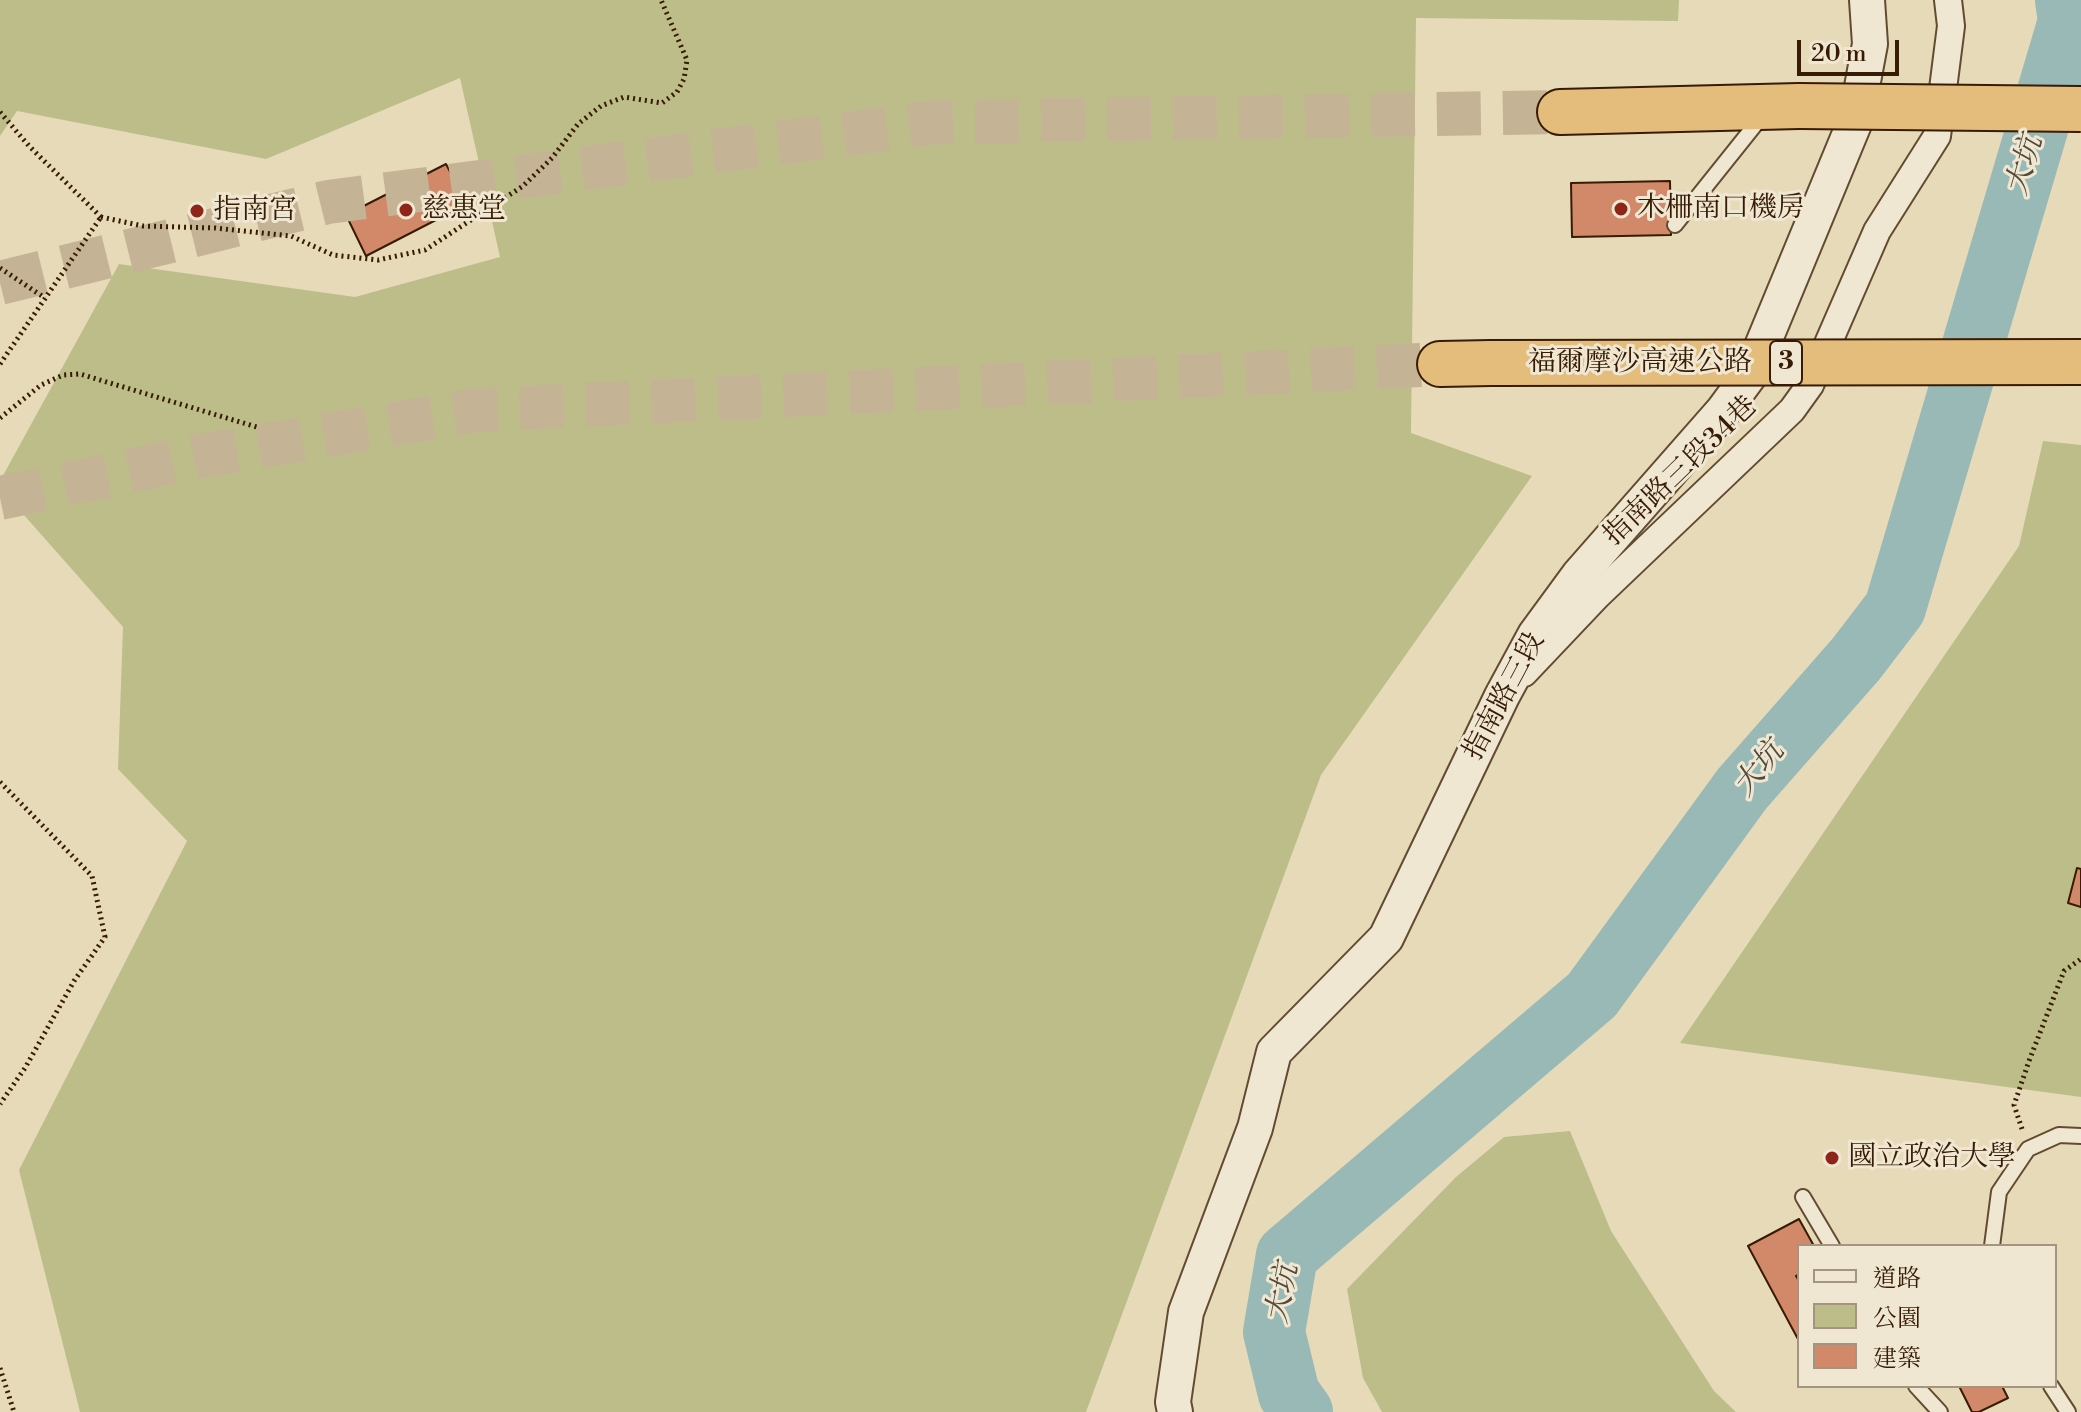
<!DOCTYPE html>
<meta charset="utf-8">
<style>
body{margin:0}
#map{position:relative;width:2081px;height:1412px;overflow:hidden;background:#e7dab9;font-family:"Libre Bodoni","Noto Serif TC",serif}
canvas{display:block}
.legend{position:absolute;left:1797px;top:1244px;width:260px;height:144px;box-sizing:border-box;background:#efe7d2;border:2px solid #a59580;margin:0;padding:10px 14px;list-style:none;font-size:24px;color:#371b04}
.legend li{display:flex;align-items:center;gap:16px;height:40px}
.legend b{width:40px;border:2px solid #a59580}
.scale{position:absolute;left:1797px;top:40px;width:102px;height:36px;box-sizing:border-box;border:4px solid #371b04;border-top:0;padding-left:10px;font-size:24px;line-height:28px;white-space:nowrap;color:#371b04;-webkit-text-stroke:6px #efe7d2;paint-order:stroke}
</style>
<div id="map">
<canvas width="2081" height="1412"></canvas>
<ul class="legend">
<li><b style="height:10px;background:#efe7d2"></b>道路</li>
<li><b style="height:22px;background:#bdbd8a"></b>公園</li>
<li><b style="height:22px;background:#d1896a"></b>建築</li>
</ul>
<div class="scale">20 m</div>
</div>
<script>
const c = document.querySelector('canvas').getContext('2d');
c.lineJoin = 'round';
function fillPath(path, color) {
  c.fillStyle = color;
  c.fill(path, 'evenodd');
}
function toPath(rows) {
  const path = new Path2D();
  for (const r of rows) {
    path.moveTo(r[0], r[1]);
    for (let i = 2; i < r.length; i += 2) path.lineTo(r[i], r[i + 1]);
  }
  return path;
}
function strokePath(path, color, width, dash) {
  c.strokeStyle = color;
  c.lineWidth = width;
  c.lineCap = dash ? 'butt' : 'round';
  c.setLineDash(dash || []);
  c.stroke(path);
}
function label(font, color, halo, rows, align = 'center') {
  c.font = font + ' "Libre Bodoni","Noto Serif TC",serif';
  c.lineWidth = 6;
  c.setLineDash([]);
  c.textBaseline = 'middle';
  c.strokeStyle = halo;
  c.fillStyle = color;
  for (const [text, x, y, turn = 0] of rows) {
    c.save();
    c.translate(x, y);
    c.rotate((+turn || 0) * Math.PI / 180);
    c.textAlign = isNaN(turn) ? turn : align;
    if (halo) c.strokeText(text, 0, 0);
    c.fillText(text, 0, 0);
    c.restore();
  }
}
fillPath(toPath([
 [0,0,1679,0,1678,21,1416,18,1411,433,1532,476,1321,775,1086,1412,80,1412,19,1170,187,841,118,769,123,627,0,488,0,481,119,264,355,297,500,257,460,78,266,159,17,111,0,136],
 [2043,441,2081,445,2081,1097,1680,1043,2019,546],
 [1570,1131,1611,1231,1714,1391,1736,1412,1382,1412,1363,1378,1347,1289,1456,1177,1504,1137]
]), '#bdbd8a');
strokePath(toPath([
 [1302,1412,1289,1394,1274,1332,1287,1255,1592,995,1742,789,1856,659,1895,608,2069,21,2066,0]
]), '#99b9b7', 62);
const building = toPath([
 [446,164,467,204,366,256,346,215,446,164],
 [1670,181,1671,235,1572,237,1571,183,1670,181],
 [2077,868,2081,869,2081,907,2068,903,2077,868],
 [1799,1219,1814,1246,1799,1246,1799,1274,1796,1276,1799,1281,1799,1341,1748,1246,1799,1219],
 [1959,1386,2002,1386,2008,1398,1979,1412,1972,1412,1959,1386]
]);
fillPath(building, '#d1896a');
strokePath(building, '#371b04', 2);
strokePath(toPath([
 [0,283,328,202,937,122,1560,112],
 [0,498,201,456,477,410,1440,364]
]), '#c4b495', 44, [44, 22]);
const service = toPath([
 [1675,225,1763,115],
 [1803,1197,1832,1246],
 [1992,1246,1999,1192,2028,1149,2059,1135,2081,1136],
 [1916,1386,1940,1412],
 [2051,1386,2068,1412]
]);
const minor = toPath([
 [1524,673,1597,596,1792,410,1810,385,1877,231,1937,136,1951,26,1948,0]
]);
const tertiary = toPath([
 [1175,1412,1173,1402,1186,1312,1255,1128,1274,1052,1386,938,1502,696,1535,635,1579,575,1723,411,1751,373,1856,119,1870,44,1867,0]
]);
const motorway = toPath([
 [1560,112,1799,106],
 [1440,364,1491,363]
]);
strokePath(service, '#634b31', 18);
strokePath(minor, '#634b31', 30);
strokePath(tertiary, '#634b31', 38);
strokePath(motorway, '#371b04', 48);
strokePath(toPath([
 [0,112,29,146,101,217],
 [101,217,143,226,215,228,291,236,333,255,378,260,425,250,523,186,552,158,578,124,601,106,624,97,662,103,677,92,684,79,687,60,661,0],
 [0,268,45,298],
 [0,364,101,217],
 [0,418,41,385,63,375,80,374,260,428],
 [0,782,92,876,105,937,74,981,25,1068,0,1104],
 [2022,1129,2014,1105,2029,1061,2064,971,2081,959],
 [0,1368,14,1412]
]), '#371b04', 5, [2, 4]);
strokePath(service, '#efe7d2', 14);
strokePath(minor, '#efe7d2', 26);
strokePath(tertiary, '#efe7d2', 34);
strokePath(motorway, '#e4bd7c', 44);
const motorwayBridge = toPath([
 [1799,106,2081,109],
 [1491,363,2081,362]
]);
strokePath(motorwayBridge, '#371b04', 48, []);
strokePath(motorwayBridge, '#e4bd7c', 44);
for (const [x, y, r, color] of [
 [1621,209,8,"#8f2418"],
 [406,210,8,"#8f2418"],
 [197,211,8,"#8f2418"],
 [1832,1158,8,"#8f2418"]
]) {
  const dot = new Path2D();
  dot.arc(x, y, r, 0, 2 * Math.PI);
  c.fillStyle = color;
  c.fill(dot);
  strokePath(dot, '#efe7d2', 3);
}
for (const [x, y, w] of [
 [1786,363,32]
]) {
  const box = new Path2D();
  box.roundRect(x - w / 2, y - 22, w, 44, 6);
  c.fillStyle = '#efe7d2';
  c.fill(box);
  strokePath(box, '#371b04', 2);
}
label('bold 26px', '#371b04', null, [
 ["3",1786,363]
]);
label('28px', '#371b04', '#efe7d2', [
 ["木柵南口機房",1637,209],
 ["慈惠堂",422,210],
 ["指南宮",213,211],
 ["國立政治大學",1848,1158]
], 'left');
label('28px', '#371b04', '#efe7d2', [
 ["福爾摩沙高速公路",1640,363],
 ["指南路三段34巷",1681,472,-44],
 ["指南路三段",1505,697,-62]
]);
label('italic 30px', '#544a3a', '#efe7d2', [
 ["大坑",2026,166,-74],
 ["大坑",1760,770,-51],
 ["大坑",1284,1294,-79]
]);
</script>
